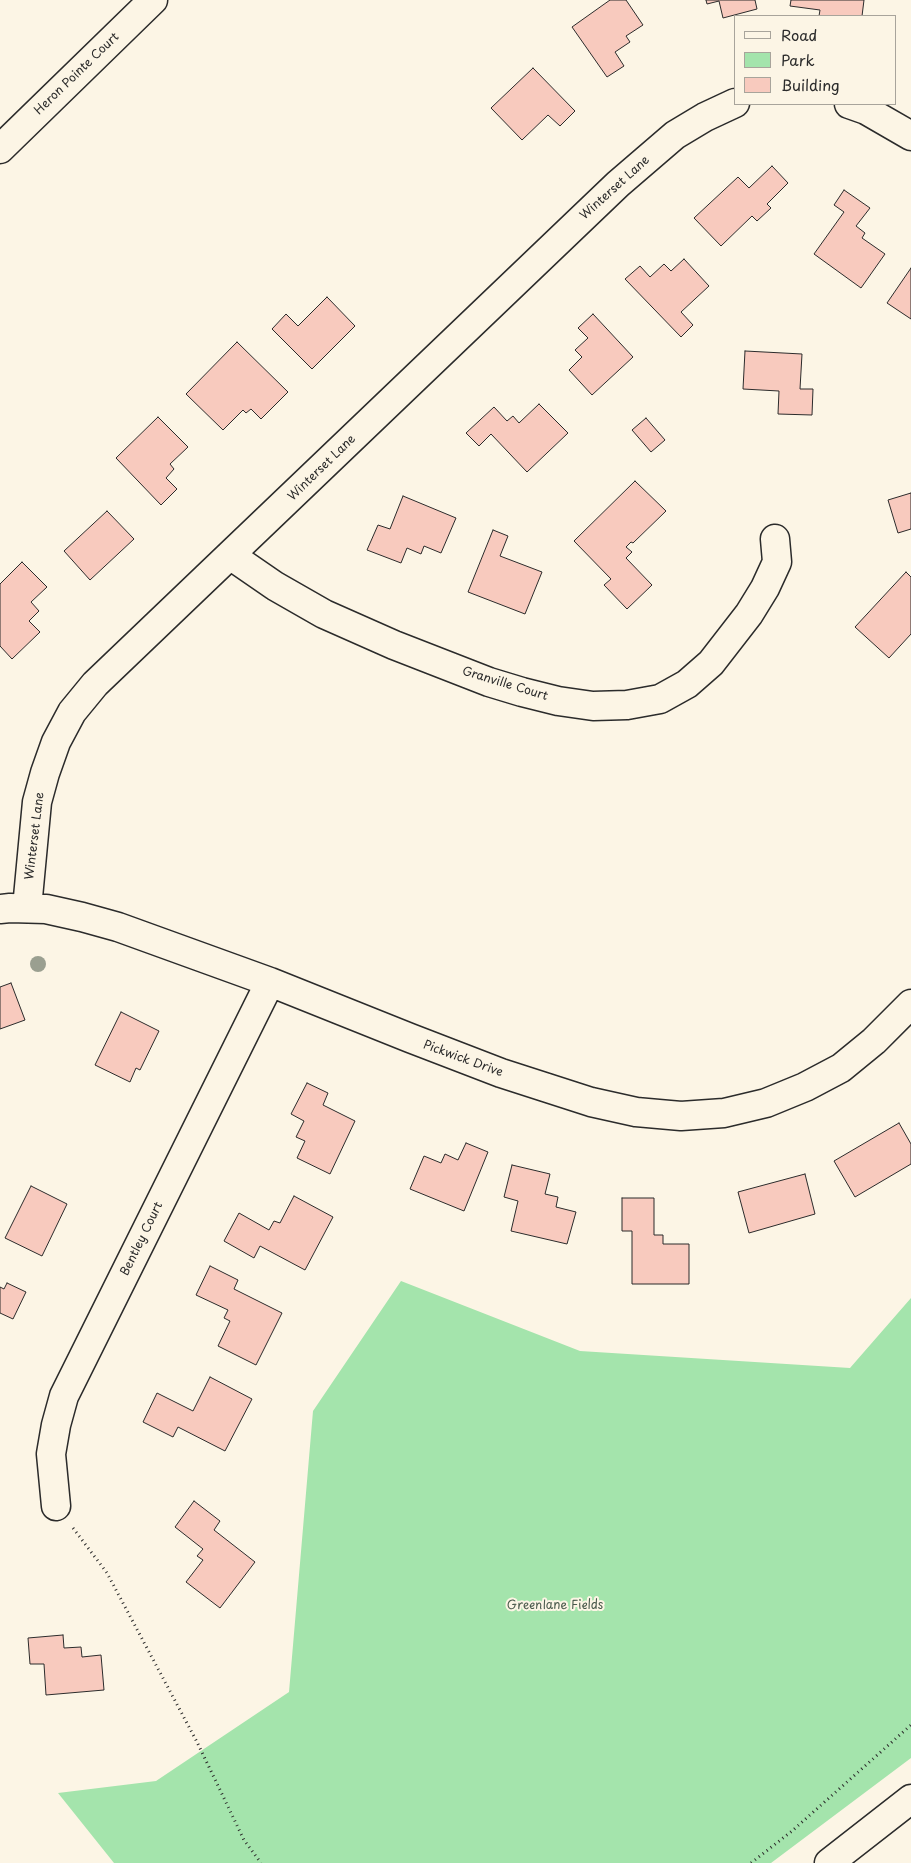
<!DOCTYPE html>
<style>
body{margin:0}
#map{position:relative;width:911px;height:1863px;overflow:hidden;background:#fcf5e5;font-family:"Playpen Sans",sans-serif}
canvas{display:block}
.legend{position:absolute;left:734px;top:15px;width:162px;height:90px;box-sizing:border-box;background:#fcf5e5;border:1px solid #a8a49b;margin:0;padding:6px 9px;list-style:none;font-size:15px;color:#2b2b2b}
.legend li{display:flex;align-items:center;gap:10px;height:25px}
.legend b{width:25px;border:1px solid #a8a49b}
</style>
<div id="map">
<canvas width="911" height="1863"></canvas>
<ul class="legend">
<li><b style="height:6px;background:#fcf5e5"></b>Road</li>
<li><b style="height:14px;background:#a4e4ac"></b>Park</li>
<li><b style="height:14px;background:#f8cabe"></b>Building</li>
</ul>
</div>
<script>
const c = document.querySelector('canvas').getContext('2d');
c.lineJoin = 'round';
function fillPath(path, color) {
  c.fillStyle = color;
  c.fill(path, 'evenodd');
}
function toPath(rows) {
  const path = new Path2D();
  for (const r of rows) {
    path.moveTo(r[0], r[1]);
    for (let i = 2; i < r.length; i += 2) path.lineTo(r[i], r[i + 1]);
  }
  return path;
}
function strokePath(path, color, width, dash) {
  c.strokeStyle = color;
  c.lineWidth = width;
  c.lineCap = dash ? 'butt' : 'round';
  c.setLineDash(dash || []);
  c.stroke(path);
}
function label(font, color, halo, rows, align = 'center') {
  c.font = font + ' "Playpen Sans",sans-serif';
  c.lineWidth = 4;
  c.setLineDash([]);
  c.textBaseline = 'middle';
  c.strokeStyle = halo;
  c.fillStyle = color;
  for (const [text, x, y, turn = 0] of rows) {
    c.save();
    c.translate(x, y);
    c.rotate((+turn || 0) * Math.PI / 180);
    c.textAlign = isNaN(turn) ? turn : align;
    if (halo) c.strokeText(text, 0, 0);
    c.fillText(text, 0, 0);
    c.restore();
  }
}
fillPath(toPath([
 [401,1281,580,1351,850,1368,911,1298,911,1758,771,1863,114,1863,58,1793,156,1781,289,1692,313,1411]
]), '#a4e4ac');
const building = toPath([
 [610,0,626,0,643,25,626,36,630,42,615,52,624,66,607,77,572,27,610,0],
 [706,0,755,0,757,9,723,18,719,1,707,4,706,0],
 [791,0,864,0,862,16,819,16,820,10,790,6,791,0],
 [533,68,575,111,560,126,548,115,522,140,491,108,533,68],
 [772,166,788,183,767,204,771,208,757,221,752,216,721,246,694,218,738,177,749,188,772,166],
 [844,190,870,208,856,226,865,233,862,238,885,254,861,288,814,254,844,212,834,205,844,190],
 [684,259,709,286,681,312,693,325,681,337,625,279,640,266,650,277,664,264,671,271,684,259],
 [911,268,911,319,887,303,911,268],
 [327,297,355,326,312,369,272,329,286,314,298,326,327,297],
 [593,314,633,357,592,395,569,370,582,357,575,350,588,338,578,328,593,314],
 [237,342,288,392,261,419,251,409,246,413,243,410,223,430,186,394,237,342],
 [745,351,802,354,800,389,813,389,812,415,778,414,779,391,743,389,745,351],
 [539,404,568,433,527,472,491,434,479,446,466,433,494,407,507,421,513,416,519,423,539,404],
 [158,417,188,447,170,464,174,469,166,478,177,489,161,505,116,458,158,417],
 [646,418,665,440,651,452,632,430,646,418],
 [635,481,666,511,633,543,631,542,626,547,632,552,626,558,652,585,627,609,604,585,611,579,574,541,635,481],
 [911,493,911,529,898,533,888,500,911,493],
 [403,496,456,518,441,553,424,546,421,554,407,548,401,563,367,550,378,525,390,529,403,496],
 [107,511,134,539,90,580,64,551,107,511],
 [493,530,508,536,500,556,542,572,525,614,468,592,493,530],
 [22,562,47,587,31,602,39,611,29,621,40,632,12,659,0,646,0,584,22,562],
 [906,572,911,577,911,634,889,658,855,627,906,572],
 [11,983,25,1020,0,1029,0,987,11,983],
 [121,1012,159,1031,140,1070,136,1068,130,1082,95,1065,121,1012],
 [307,1083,328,1093,323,1105,355,1121,330,1174,297,1158,305,1141,296,1137,304,1121,291,1114,307,1083],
 [899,1123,911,1144,911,1164,855,1197,834,1161,899,1123],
 [466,1143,488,1152,464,1211,410,1189,424,1156,441,1163,445,1154,458,1160,466,1143],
 [512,1165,550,1174,545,1194,558,1197,556,1207,576,1212,567,1244,511,1231,518,1201,504,1197,512,1165],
 [805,1174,815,1214,749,1233,738,1192,805,1174],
 [31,1186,67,1204,42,1256,5,1238,31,1186],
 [294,1196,333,1217,305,1270,260,1246,254,1258,224,1241,239,1213,269,1230,274,1221,280,1223,294,1196],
 [622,1198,654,1198,654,1235,663,1235,663,1244,689,1244,689,1284,632,1284,632,1231,622,1231,622,1198],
 [210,1266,238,1280,234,1289,282,1313,256,1365,218,1346,230,1321,224,1318,228,1310,196,1295,210,1266],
 [7,1283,26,1292,13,1319,0,1313,0,1287,4,1289,7,1283],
 [210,1377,252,1399,225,1451,178,1427,173,1437,143,1422,157,1393,193,1411,210,1377],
 [194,1501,220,1521,214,1530,255,1562,220,1608,186,1582,203,1560,197,1556,203,1549,175,1527,194,1501],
 [63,1635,64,1648,81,1647,82,1657,101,1655,104,1690,46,1695,44,1664,30,1664,28,1638,63,1635]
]);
fillPath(building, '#f8cabe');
strokePath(building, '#2b2b2b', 1);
const street = toPath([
 [849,104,866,110,911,136],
 [0,149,153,0],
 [230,555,275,586,324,614,394,645,489,682,522,692,558,701,593,706,627,705,660,699,687,684,711,663,749,614,765,588,777,562,775,539],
 [27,908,37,802,45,773,56,742,72,712,95,684,618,184,675,135,705,117,735,103],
 [0,909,10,908,46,909,82,917,118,927,270,982,410,1038,501,1073,591,1102,636,1112,681,1116,724,1113,766,1103,805,1087,841,1068,874,1041,911,1004],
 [56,1506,51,1454,56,1425,64,1396,270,982]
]);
const secondary = toPath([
 [829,1863,911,1799]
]);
strokePath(street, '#2b2b2b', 31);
strokePath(secondary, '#2b2b2b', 31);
strokePath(toPath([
 [73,1528,107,1573,197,1742,244,1840,261,1863],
 [751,1863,792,1831,911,1725]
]), '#2b2b2b', 3, [1, 4]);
strokePath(street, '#fcf5e5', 28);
strokePath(secondary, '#fcf5e5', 28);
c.fillStyle = '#9a9f90';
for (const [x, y] of [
 [38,964]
]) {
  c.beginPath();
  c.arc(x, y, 8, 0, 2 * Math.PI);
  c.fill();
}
label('12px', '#2b2b2b', '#fcf5e5', [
 ["Heron Pointe Court",77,74,-44],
 ["Winterset Lane",615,188,-42],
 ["Winterset Lane",322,468,-44],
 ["Granville Court",505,684,17],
 ["Winterset Lane",35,836,-83],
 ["Pickwick Drive",463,1059,20],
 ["Bentley Court",142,1239,-64]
]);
label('12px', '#49594b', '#fcf5e5', [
 ["Greenlane Fields",555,1606]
]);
</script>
